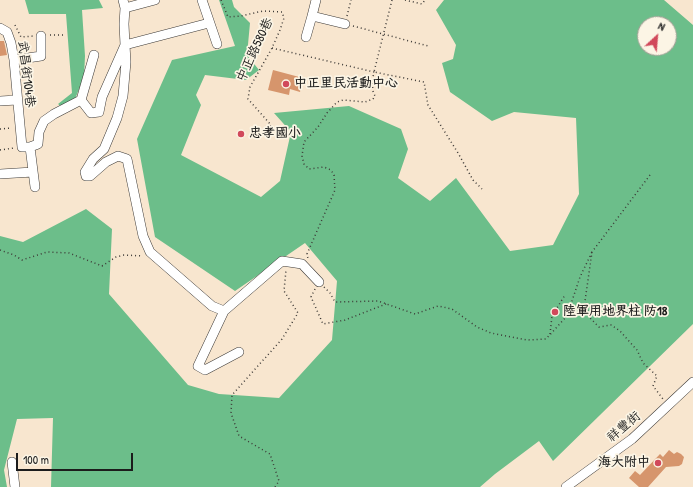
<!DOCTYPE html>
<meta charset="utf-8">
<style>
body{margin:0}
#map{position:relative;width:693px;height:487px;overflow:hidden;background:#f8e6cf;font-family:"Patrick Hand",sans-serif}
canvas{display:block}
.north{position:absolute;left:637px;top:16px;width:40px;height:40px;box-sizing:border-box;background:#fcf5e5;border:1px solid #a29e95;border-radius:50%;rotate:26deg;font-size:11px;font-weight:700;line-height:16px;text-align:center;color:#1c1c1c}
.north::after{content:'';display:block;margin:auto;width:14px;height:18px;background:#d1495b;clip-path:polygon(50% 0,100% 100%,50% 72%,0 100%)}
.scale{position:absolute;left:16px;top:453px;width:117px;height:18px;box-sizing:border-box;border:2px solid #1c1c1c;border-top:0;padding-left:5px;font-size:12px;line-height:14px;white-space:nowrap;color:#1c1c1c;-webkit-text-stroke:3px #fcf5e5;paint-order:stroke}
</style>
<div id="map">
<canvas width="693" height="487"></canvas>
<div class="north">N</div>
<div class="scale">100 m</div>
</div>
<script>
const c = document.querySelector('canvas').getContext('2d');
c.lineJoin = 'round';
function fillPath(path, color) {
  c.fillStyle = color;
  c.fill(path, 'evenodd');
}
function toPath(rows) {
  const path = new Path2D();
  for (const r of rows) {
    path.moveTo(r[0], r[1]);
    for (let i = 2; i < r.length; i += 2) path.lineTo(r[i], r[i + 1]);
  }
  return path;
}
function strokePath(path, color, width, dash) {
  c.strokeStyle = color;
  c.lineWidth = width;
  c.lineCap = dash ? 'butt' : 'round';
  c.setLineDash(dash || []);
  c.stroke(path);
}
function label(font, color, halo, rows, align = 'center') {
  c.font = font + ' "Patrick Hand","LXGW WenKai TC",sans-serif';
  c.lineWidth = 3.5;
  c.setLineDash([]);
  c.textBaseline = 'middle';
  c.strokeStyle = halo;
  c.fillStyle = color;
  for (const [text, x, y, turn = 0] of rows) {
    c.save();
    c.translate(x, y);
    c.rotate((+turn || 0) * Math.PI / 180);
    c.textAlign = isNaN(turn) ? turn : align;
    if (halo) c.strokeText(text, 0, 0);
    c.fillText(text, 0, 0);
    c.restore();
  }
}
fillPath(toPath([
 [25,0,99,0,103,8,82,10,85,56,84,77,75,99,64,109,58,104,72,93,66,14,29,14],
 [219,0,232,0,234,7,250,23,247,55,259,70,246,80,205,75,196,95,201,105,181,155,261,197,280,181,291,132,274,113,349,106,401,129,408,149,398,178,430,201,456,178,510,251,553,245,579,194,576,118,514,112,492,121,450,92,442,63,453,59,456,45,436,10,444,0,664,0,693,25,693,324,553,461,539,441,495,474,480,487,51,487,53,418,17,419,4,470,7,487,0,487,0,236,23,242,86,209,112,229,109,294,188,385,219,394,279,398,332,340,337,281,305,243,235,291,155,237,137,139,172,60,235,46],
 [645,24,669,24,669,48,645,48]
]), '#6cbe8a');
fillPath(toPath([
 [0,41,4,41,7,55,0,56],
 [273,70,303,78,300,92,290,89,289,95,268,90],
 [669,450,674,454,677,452,681,454,684,457,682,464,679,466,666,467,648,487,639,487,629,478,635,471,640,475,660,454,663,457]
]), '#d6956c');
const minor = toPath([
 [202,0,217,44],
 [316,0,312,16,345,24],
 [125,8,155,0],
 [209,23,125,45,126,62,123,96,117,118,104,149,93,159,85,172,86,176,90,176,106,162,118,156,127,159,143,236,150,252,212,306,224,311,198,366,205,370,239,352],
 [0,28,7,32,11,43,14,60,22,147,30,147,38,144,39,132,44,121,54,114,81,100,91,113,99,112,102,97,125,45,124,24,125,8,123,0],
 [306,37,312,16],
 [14,60,41,56,41,36],
 [81,100,94,55],
 [0,101,17,100],
 [30,147,35,187],
 [0,174,33,172],
 [224,311,282,261,302,264,319,282],
 [12,462,15,487],
 [566,487,632,439,693,382]
]);
strokePath(minor, '#3d3a37', 10);
strokePath(toPath([
 [221,0,228,17,241,16,263,11,282,12,284,18,280,30,272,48,250,87,248,99,271,125,266,139],
 [392,0,374,72,424,82,428,105,458,153,473,180,482,189],
 [405,0,422,4,425,0],
 [347,16,351,0],
 [15,25,21,37,34,36],
 [353,26,428,46],
 [50,35,63,35],
 [272,48,374,72,372,82,373,91,375,96,373,99,365,102,343,100,337,102,327,113,318,127,304,142,302,156,304,164,309,169,324,167,331,170,334,175,335,190,307,254,308,259],
 [0,129,12,128],
 [0,150,14,148],
 [650,175,592,252,585,301,590,318,599,327,611,325,620,331,637,350,643,363,657,376,653,386,663,399],
 [0,250,14,255,22,260,47,252,69,253,102,266,116,257,124,255,143,256],
 [324,287,330,293,335,302,378,301,415,314,438,306,452,309,477,327,491,333,527,340,546,339,567,316,580,277,592,252],
 [315,289,311,297,323,324,345,320,386,304],
 [550,334,552,316,565,295],
 [275,487,279,481,270,454,239,436,231,413,232,395,282,339,298,313,284,291,286,270]
]), '#3d3a37', 1.5, [1, 3]);
strokePath(minor, '#fff', 9);
for (const [x, y, r, color] of [
 [286,84,4,"#d1495b"],
 [241,134,4,"#d1495b"],
 [555,312,4,"#d1495b"],
 [658,463,4,"#d1495b"]
]) {
  const dot = new Path2D();
  dot.arc(x, y, r, 0, 2 * Math.PI);
  c.fillStyle = color;
  c.fill(dot);
  strokePath(dot, '#fcf5e5', 1.5);
}
label('13px', '#1c1c1c', '#fcf5e5', [
 ["中正路580巷",255,50,-65],
 ["武昌街104巷",26,74,83],
 ["祥豐街",624,427,-40]
]);
label('bold 13px', '#1c1c1c', '#fcf5e5', [
 ["中正里民活動中心",294,84],
 ["忠孝國小",249,134],
 ["陸軍用地界柱 防18",563,312],
 ["海大附中",650,463,"right"]
], 'left');
</script>
